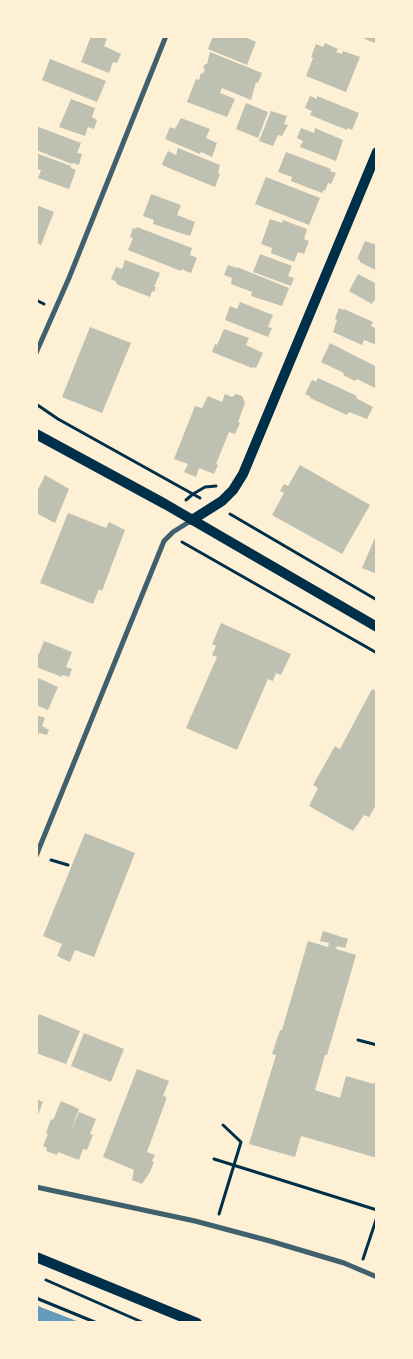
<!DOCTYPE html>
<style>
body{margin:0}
#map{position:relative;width:413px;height:1359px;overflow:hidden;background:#fdf0d5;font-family:"Roboto Condensed",sans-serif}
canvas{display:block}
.frame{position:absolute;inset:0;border:38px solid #fdf0d5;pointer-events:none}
</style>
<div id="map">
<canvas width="413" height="1359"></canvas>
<div class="frame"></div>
</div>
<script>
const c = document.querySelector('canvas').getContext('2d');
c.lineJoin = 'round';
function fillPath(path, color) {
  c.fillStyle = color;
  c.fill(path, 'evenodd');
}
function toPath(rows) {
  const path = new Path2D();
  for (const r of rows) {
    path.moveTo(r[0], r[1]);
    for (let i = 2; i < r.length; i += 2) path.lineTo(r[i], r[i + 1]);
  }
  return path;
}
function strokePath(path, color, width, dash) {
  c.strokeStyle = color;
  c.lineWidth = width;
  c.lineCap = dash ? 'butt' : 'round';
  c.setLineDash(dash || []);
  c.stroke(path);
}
fillPath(toPath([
 [36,1305,43,1308,82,1323,36,1323]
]), '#669bbc');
fillPath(toPath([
 [91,36,99,36,107,39,104,46,121,54,117,63,113,62,109,73,81,62],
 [213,36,243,36,256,42,247,65,208,49],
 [358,36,377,36,377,44],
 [325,43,338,49,336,52,342,54,343,51,360,57,346,92,306,76,313,58,311,57,316,44,323,47],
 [210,52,262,73,258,83,256,82,251,100,222,88,220,93,235,99,227,117,187,102,196,79,199,80,201,73,203,74,205,69,203,68,205,64,207,64],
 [50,59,106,81,97,102,42,80],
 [310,96,317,99,317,96,359,113,352,130,347,128,347,130,310,115,312,111,305,108],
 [71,99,95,108,92,117,97,120,94,129,88,127,85,136,59,127],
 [246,103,268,112,258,138,236,129],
 [271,111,287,116,284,124,288,125,282,136,278,135,273,146,259,141],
 [181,118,210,129,206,138,217,143,212,157,201,152,200,154,165,139,170,127,175,129],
 [36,126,81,143,77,153,82,154,79,165,73,163,72,164,36,150],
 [301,128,314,133,315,128,343,140,336,161,300,147,303,141,297,138],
 [178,148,220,165,218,173,220,174,215,187,164,166,162,164,168,151,176,155],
 [286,152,331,169,330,171,336,173,331,184,328,183,325,191,323,190,322,193,291,181,292,177,278,172],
 [36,153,71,166,71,168,76,170,69,189,38,178,41,170,36,169],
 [266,177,320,198,309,225,255,204],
 [151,194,181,205,177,215,195,222,190,236,153,224,154,220,143,216],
 [36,205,54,212,41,245,36,243],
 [270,219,282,223,283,220,307,229,304,239,309,241,304,254,298,252,294,262,271,253,272,248,261,244],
 [137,227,192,248,189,258,191,255,197,258,191,273,183,270,183,268,181,271,128,250,133,238,130,237,133,228,136,229],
 [365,241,377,245,377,271,360,262,360,260,357,259],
 [260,254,292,266,288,276,294,278,291,286,253,272],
 [125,260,160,273,154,287,156,287,154,292,152,291,150,297,116,284,117,282,111,279,116,267,122,269],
 [228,265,237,268,237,267,289,288,282,306,251,296,252,292,231,284,232,278,224,275],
 [358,274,377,284,377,302,374,300,372,304,349,291],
 [240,302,273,315,268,327,272,328,268,337,225,320,230,306,237,309],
 [339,308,344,310,344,309,373,322,371,326,377,329,377,345,364,340,362,345,333,332,337,320,335,319],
 [90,327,131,343,102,413,62,397],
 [224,329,249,338,246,345,263,353,256,368,253,367,252,368,212,352,215,344,217,345],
 [330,343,377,367,377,379,375,383,377,384,375,388,357,379,355,381,343,375,344,373,321,362],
 [318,378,357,396,356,398,373,407,367,419,349,412,347,415,310,398,311,397,305,394,312,380,316,382],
 [225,394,232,397,236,394,242,396,245,403,238,422,240,423,235,434,229,432,216,464,218,465,214,474,199,468,196,477,184,472,188,464,174,459,195,406,202,408,208,396,222,402],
 [300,465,370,505,342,554,272,515,284,493,280,491,284,484,288,486],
 [45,475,69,489,55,523,36,513,36,494],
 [68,513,106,528,109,522,125,530,102,591,99,589,93,604,40,583],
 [377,533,377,574,362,568],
 [221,623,291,654,281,675,276,673,273,681,268,679,237,750,186,728,217,657,212,655,216,646,212,644],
 [44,641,72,652,66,667,72,669,69,677,62,675,62,677,36,667,36,653,39,654],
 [36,677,58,687,48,710,36,705],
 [372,689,377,691,377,803,369,817,364,815,353,831,309,806,318,788,313,785,335,746,340,749],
 [36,715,45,718,42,726,49,730,47,735,39,733,36,741],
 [85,833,135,853,94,957,75,950,70,962,57,956,62,944,43,936],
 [323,931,348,939,345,948,337,946,336,949,356,955,327,1055,325,1055,315,1090,340,1098,346,1076,374,1084,377,1077,377,1158,301,1136,295,1157,249,1144,276,1055,272,1054,280,1030,282,1030,308,941,328,947,329,943,320,941],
 [39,1014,80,1031,66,1064,36,1053,36,1022],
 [84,1033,124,1049,111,1082,71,1066],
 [137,1069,169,1081,163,1096,166,1097,166,1100,147,1152,155,1155,152,1161,154,1162,150,1172,142,1184,132,1180,134,1170,103,1157],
 [36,1099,43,1102,36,1120],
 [61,1101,79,1109,70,1134,79,1112,96,1119,90,1134,93,1135,87,1150,83,1149,79,1160,58,1152,57,1155,46,1151,47,1148,43,1146,48,1134,46,1133,51,1119,53,1120]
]), '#bec0b2');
strokePath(toPath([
 [36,300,44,304],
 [36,404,58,419,200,498],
 [186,500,193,494,205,487,216,486],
 [230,514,377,600],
 [182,542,377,653],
 [51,860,68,865],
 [358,1040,377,1045],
 [214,1159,377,1210],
 [219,1214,241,1142,223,1125],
 [363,1259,377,1217],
 [46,1280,144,1323],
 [36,1298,97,1323]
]), '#003049', 3);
strokePath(toPath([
 [36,353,69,278,166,36],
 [36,856,164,541,173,532,192,520],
 [36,1187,195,1221,270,1241,344,1263,377,1277]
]), '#3f606c', 5);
strokePath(toPath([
 [36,434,165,504,377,627],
 [192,520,222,501,233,490,243,474,377,152],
 [36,1257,197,1323]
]), '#003049', 10);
</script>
